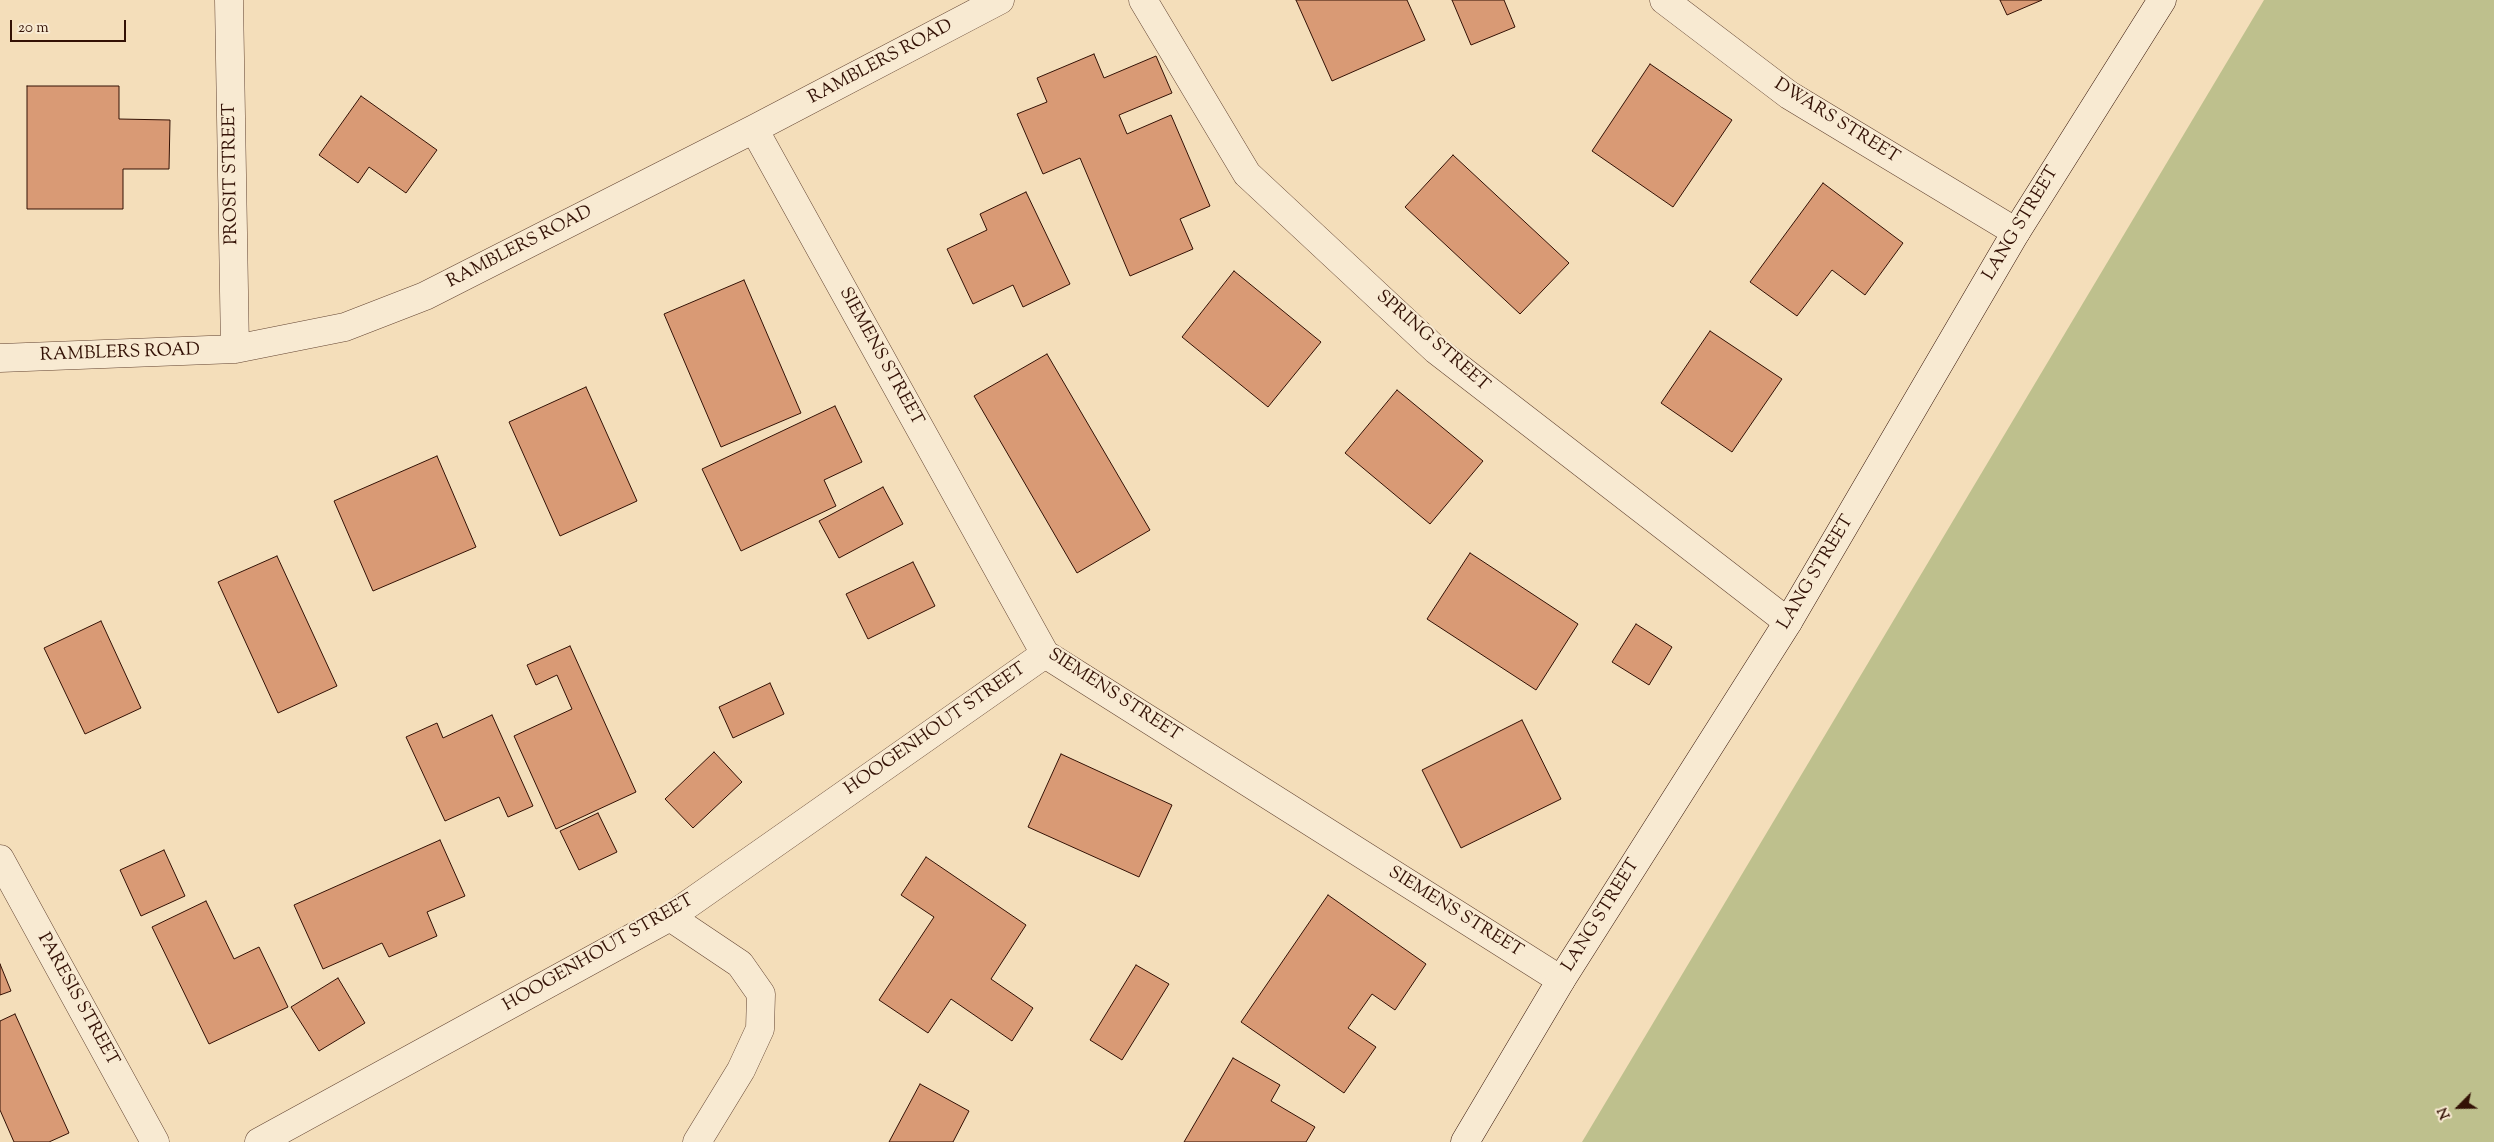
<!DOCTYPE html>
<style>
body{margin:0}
#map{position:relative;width:2494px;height:1142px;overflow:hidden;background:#f4deba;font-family:"Sorts Mill Goudy",serif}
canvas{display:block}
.north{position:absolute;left:2434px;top:1082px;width:50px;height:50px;-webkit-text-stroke:4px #f8ead2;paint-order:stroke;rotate:247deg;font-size:14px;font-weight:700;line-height:20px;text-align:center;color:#331105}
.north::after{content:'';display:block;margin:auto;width:18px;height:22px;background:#331105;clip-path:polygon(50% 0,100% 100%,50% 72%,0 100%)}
.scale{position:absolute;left:10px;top:20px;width:116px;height:22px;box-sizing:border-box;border:2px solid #331105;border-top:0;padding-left:6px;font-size:15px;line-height:18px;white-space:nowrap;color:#331105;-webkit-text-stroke:4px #f8ead2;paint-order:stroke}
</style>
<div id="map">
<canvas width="2494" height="1142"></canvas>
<div class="north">N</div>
<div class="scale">20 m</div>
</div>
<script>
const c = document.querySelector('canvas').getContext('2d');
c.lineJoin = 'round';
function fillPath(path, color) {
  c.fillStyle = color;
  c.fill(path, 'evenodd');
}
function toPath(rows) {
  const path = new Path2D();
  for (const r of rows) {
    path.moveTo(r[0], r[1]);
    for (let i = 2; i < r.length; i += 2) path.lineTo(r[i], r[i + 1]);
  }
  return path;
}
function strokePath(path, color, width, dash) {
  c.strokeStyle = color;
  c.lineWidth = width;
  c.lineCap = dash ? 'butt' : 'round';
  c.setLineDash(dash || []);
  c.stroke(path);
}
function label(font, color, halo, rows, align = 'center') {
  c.font = font + ' "Sorts Mill Goudy",serif';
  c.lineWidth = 4.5;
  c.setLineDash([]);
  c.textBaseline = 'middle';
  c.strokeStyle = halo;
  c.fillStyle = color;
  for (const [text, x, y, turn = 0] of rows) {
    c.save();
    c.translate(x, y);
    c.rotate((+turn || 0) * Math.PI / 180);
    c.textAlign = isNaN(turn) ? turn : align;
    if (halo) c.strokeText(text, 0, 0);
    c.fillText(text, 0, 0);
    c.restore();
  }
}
fillPath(toPath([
 [2264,0,2494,0,2494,1142,1582,1142]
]), '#bec08d');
const building = toPath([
 [1296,0,1407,0,1425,40,1332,81,1296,0],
 [1452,0,1504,0,1515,27,1471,45,1452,0],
 [2000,0,2042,0,2007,15,2000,0],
 [1094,54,1104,78,1156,56,1172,93,1119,115,1127,134,1171,115,1210,206,1180,219,1193,249,1130,276,1080,158,1043,174,1017,114,1047,102,1037,78,1094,54],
 [1650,64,1732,120,1673,207,1592,151,1650,64],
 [27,86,119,86,119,119,170,120,169,169,123,169,123,209,27,209,27,86],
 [361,96,437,150,406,193,369,167,358,183,319,155,361,96],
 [1453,155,1569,263,1520,314,1405,207,1453,155],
 [1823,183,1903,243,1865,295,1832,270,1797,316,1750,282,1823,183],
 [1026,192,1070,284,1023,307,1013,285,973,304,947,249,987,230,980,214,1026,192],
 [1234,271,1321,342,1268,407,1182,337,1234,271],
 [744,280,801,413,721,447,664,314,744,280],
 [1710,331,1782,379,1732,452,1661,403,1710,331],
 [1047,354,1150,530,1077,573,974,396,1047,354],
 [586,387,637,501,560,536,509,422,586,387],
 [1397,390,1483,461,1430,524,1345,453,1397,390],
 [835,406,862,462,824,480,836,506,741,551,702,469,835,406],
 [437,456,476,547,373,591,334,501,437,456],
 [883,487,903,524,839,558,819,521,883,487],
 [1470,553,1578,624,1536,690,1427,619,1470,553],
 [277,556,337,686,278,713,218,582,277,556],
 [913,562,935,606,868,639,846,594,913,562],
 [101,621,141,708,85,734,44,648,101,621],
 [1636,624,1672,647,1649,685,1612,662,1636,624],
 [570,646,636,792,556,829,514,736,572,709,557,675,536,685,527,665,570,646],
 [770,683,784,714,733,738,719,707,770,683],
 [492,715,533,806,508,817,499,797,445,821,406,737,437,723,443,738,492,715],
 [1522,720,1561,799,1461,848,1422,770,1522,720],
 [714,752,742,782,693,828,665,799,714,752],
 [1061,754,1172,805,1139,877,1028,827,1061,754],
 [598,813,617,852,579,870,560,831,598,813],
 [440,840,465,896,427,912,437,936,389,957,382,943,323,969,294,905,440,840],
 [164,850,185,896,141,916,120,870,164,850],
 [926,857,1026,925,991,979,1033,1008,1012,1041,951,999,928,1033,879,1000,934,917,901,895,926,857],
 [1328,895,1426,964,1395,1010,1372,994,1348,1028,1376,1047,1344,1093,1241,1022,1328,895],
 [206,901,234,959,259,947,288,1007,209,1044,152,927,206,901],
 [0,964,11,991,0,995,0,964],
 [1136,965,1169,984,1122,1060,1090,1040,1136,965],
 [338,978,365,1023,319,1051,291,1007,338,978],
 [15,1014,69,1133,49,1142,14,1142,0,1110,0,1021,15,1014],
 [1233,1058,1280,1085,1271,1101,1315,1127,1306,1142,1184,1142,1233,1058],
 [920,1084,969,1111,953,1142,889,1142,920,1084]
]);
fillPath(building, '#d99a75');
strokePath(building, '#331105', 1);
const street = toPath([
 [229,0,235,349],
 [1143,0,1247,174,1436,350,1788,622],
 [1664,0,1789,95,2016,232],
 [754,129,1045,654,1561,980],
 [0,358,235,349,345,327,425,296,754,129,1000,0],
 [0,859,155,1142],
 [670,917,740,964,761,994,760,1029,741,1070,697,1142],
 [259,1142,670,917,1045,654]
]);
const secondary = toPath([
 [1465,1142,1561,980,1788,622,2016,232,2162,0]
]);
strokePath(street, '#634432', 29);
strokePath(secondary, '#331105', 29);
strokePath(street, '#f8ead2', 28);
strokePath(secondary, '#f8ead2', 28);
label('18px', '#331105', '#f8ead2', [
 ["RAMBLERS ROAD",881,63,-28],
 ["DWARS STREET",1836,122,32],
 ["PROSIT STREET",232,174,-91],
 ["LANG STREET",2022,224,-59],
 ["RAMBLERS ROAD",520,248,-27],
 ["SPRING STREET",1432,342,41],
 ["RAMBLERS ROAD",120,354,-2],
 ["SIEMENS STREET",880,357,61],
 ["LANG STREET",1817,573,-59],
 ["SIEMENS STREET",1114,696,33],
 ["HOOGENHOUT STREET",936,730,-35],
 ["SIEMENS STREET",1455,913,32],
 ["LANG STREET",1602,916,-58],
 ["HOOGENHOUT STREET",599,954,-30],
 ["PARESIS STREET",77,1000,61]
]);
</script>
